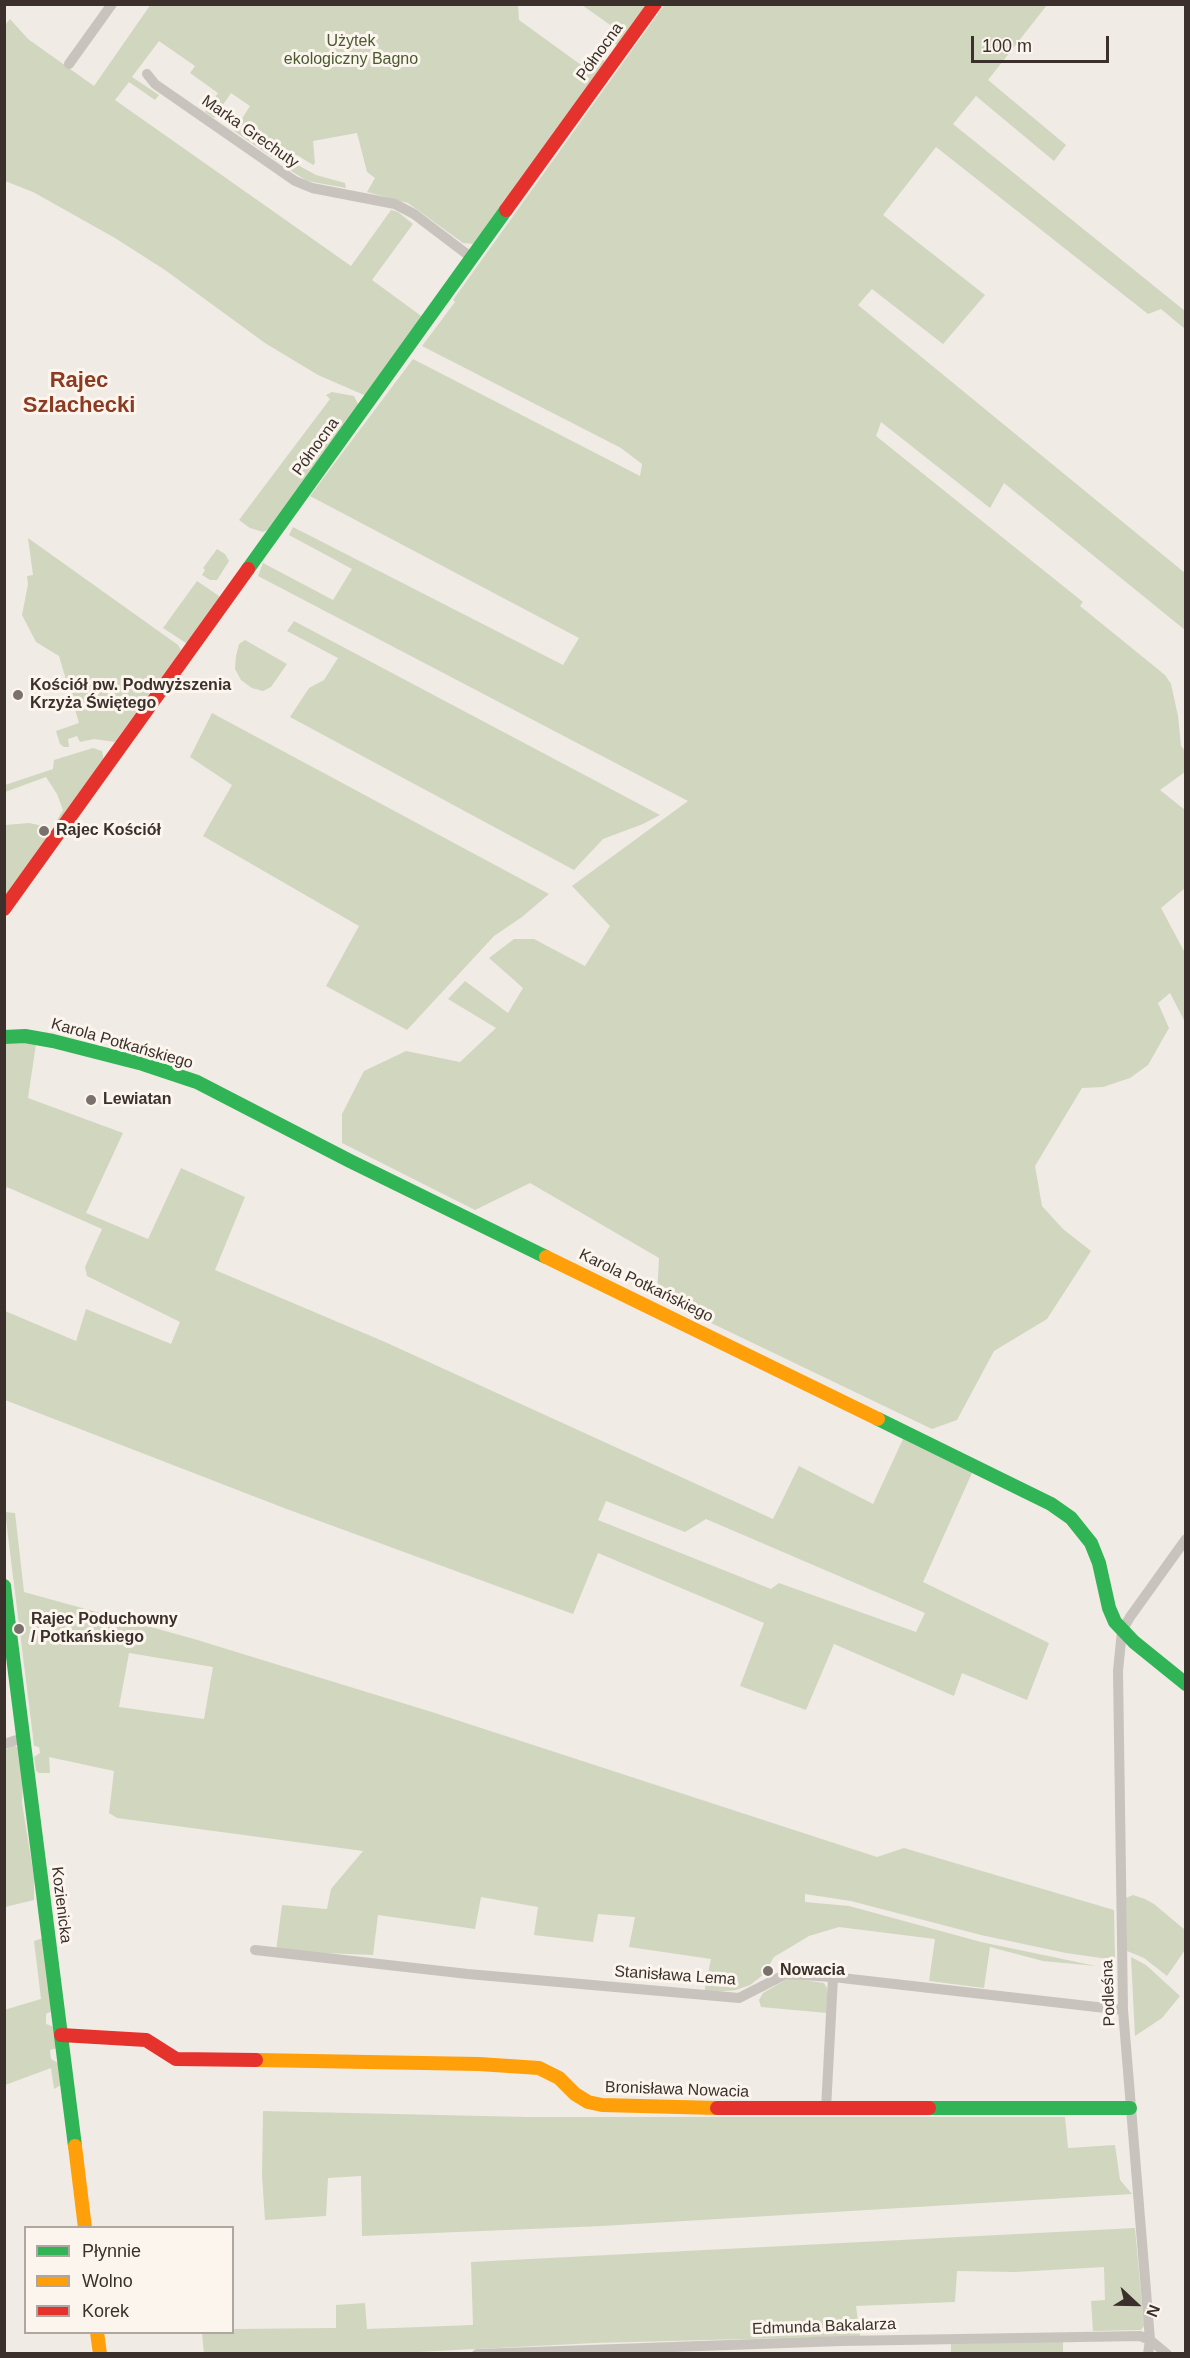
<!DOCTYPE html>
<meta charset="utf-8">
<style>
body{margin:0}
#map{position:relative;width:1190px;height:2358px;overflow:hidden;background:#f0ebe5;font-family:Arial,sans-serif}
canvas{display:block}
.frame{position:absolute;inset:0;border:6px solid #3b302b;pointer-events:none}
.legend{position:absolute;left:24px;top:2226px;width:210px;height:108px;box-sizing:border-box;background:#fbf5ee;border:2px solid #aea6a0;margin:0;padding:8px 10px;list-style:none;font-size:18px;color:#3b302b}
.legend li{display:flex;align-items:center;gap:12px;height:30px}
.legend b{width:30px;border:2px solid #aea6a0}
.north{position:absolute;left:1106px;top:2274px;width:60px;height:60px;-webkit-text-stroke:4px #fbf5ee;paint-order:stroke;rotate:112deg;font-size:16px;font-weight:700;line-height:24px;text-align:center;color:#3b302b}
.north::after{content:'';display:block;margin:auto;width:21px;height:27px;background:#3b302b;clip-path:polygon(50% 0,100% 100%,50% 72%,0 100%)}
.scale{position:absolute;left:971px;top:36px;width:138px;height:27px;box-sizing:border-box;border:3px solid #3b302b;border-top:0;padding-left:8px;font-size:18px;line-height:21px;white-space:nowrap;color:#3b302b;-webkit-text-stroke:4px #fbf5ee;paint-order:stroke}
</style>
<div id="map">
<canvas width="1190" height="2358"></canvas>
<div class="frame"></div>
<ul class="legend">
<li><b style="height:8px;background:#30b455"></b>Płynnie</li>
<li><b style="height:8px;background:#ff9f0a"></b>Wolno</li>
<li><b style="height:8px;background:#e5322d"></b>Korek</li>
</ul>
<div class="north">N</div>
<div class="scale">100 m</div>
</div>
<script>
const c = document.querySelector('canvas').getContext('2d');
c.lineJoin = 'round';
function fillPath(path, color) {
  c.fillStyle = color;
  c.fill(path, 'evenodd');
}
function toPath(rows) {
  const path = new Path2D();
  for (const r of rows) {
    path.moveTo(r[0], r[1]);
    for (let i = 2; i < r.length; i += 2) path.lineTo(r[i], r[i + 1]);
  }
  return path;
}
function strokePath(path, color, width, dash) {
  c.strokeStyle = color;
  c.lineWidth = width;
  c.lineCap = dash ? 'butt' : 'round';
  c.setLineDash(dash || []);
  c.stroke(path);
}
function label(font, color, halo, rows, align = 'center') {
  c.font = font + ' Arial,sans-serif';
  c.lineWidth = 6;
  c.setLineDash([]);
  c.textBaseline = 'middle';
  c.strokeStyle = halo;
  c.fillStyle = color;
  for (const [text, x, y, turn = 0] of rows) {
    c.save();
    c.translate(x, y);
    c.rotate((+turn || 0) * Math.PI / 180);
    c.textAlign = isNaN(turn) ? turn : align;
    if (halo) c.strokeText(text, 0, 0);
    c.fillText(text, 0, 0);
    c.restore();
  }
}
fillPath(toPath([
 [151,4,518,5,519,20,588,70,599,57,606,62,474,244,463,243,408,203,367,192,375,178,367,172,357,133,313,141,315,163,313,165,297,155,276,160,234,131,250,106,231,93,214,118,205,112,218,93,190,73,195,66,159,41,132,77,159,95,155,100,129,82,115,100,351,266,391,210,398,212,413,224,372,280,424,318,368,395,364,395,318,375,265,343,165,270,115,238,33,192,5,181,4,26,10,19,28,39,94,86],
 [665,4,1047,5,988,80,1066,145,1054,161,976,96,953,124,1185,311,1185,329,1161,309,1148,314,936,147,883,215,985,295,943,344,872,289,858,305,1185,573,1185,630,1004,483,990,508,881,422,876,436,1083,602,1080,606,1165,675,1171,684,1178,716,1181,746,1185,751,1185,772,1160,790,1185,810,1185,888,1161,908,1185,953,1185,1022,1170,993,1158,1003,1169,1028,1148,1065,1130,1078,1103,1087,1082,1088,1035,1166,1042,1206,1063,1229,1091,1251,1047,1319,994,1351,957,1420,932,1429,657,1297,659,1258,530,1183,475,1210,342,1143,342,1114,364,1071,406,1051,460,1062,496,1028,448,999,465,981,508,1013,523,988,489,958,514,939,534,939,585,966,610,926,572,886,688,801,258,576,263,563,333,600,352,569,289,535,293,527,563,665,579,638,310,496,413,359,640,476,642,464,621,448,422,346,455,302,453,300],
 [582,5,649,5,619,46,610,41,616,29],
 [294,163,316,175,345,183,346,188,307,181,285,167],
 [332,392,354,396,359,406,272,528,263,532,250,528,239,520,330,399,326,395],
 [28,538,178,645,181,650,115,742,94,739,80,742,77,736,68,739,69,747,64,747,60,744,56,731,79,723,59,656,36,642,22,615,28,584,27,576,33,575],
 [217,549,225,554,229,561,217,580,210,580,202,575,205,570,203,568],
 [197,581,219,596,220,599,190,643,186,643,163,628],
 [294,621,660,815,643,824,603,839,574,870,290,717,309,688,324,680,338,658,287,631],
 [245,640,287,664,271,687,263,691,252,688,241,680,235,669,236,656,239,644],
 [212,713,549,894,522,917,494,936,407,1030,326,986,359,926,203,836,232,785,190,757],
 [93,748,102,751,104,761,59,823,57,820,63,810,57,794,46,777,5,792,5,785,53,769,54,760],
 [29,823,48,827,51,835,5,902,5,825],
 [27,1042,36,1044,28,1098,123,1133,86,1213,148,1239,181,1168,245,1197,215,1270,385,1342,773,1519,799,1466,873,1504,903,1439,972,1473,923,1582,1049,1643,1027,1700,962,1673,954,1696,834,1644,806,1710,740,1686,764,1623,598,1553,573,1614,284,1508,5,1400,5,1311,76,1341,86,1309,171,1344,180,1322,87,1276,85,1267,102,1229,7,1187,5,1193,5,1043],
 [606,1501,685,1532,706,1519,925,1613,916,1632,779,1583,771,1589,598,1520],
 [5,1512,15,1513,24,1592,194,1639,435,1713,877,1857,904,1848,1114,1910,1115,1960,1066,1953,981,1935,851,1901,805,1894,805,1902,849,1906,981,1942,1096,1966,1043,1961,990,1947,984,1988,929,1981,935,1939,839,1927,809,1936,774,1957,763,1975,750,1985,736,1990,704,1993,711,1959,629,1947,635,1917,598,1914,593,1942,534,1935,538,1907,481,1897,475,1929,378,1915,373,1955,276,1951,282,1905,327,1909,331,1889,363,1851,117,1818,109,1813,114,1771,49,1757,50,1773,39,1773,36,1771,34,1757,40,1753,39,1747,34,1746,33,1737],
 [129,1653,213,1667,204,1719,119,1707],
 [13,1745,19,1748,23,1784,22,1803,34,1877,34,1900,5,1907,5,1750],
 [1133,1895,1145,1899,1154,1904,1185,1930,1185,1950,1167,1976,1144,1958,1127,1951,1126,1898],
 [43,1938,52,2011,46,2014,46,2024,54,2027,57,2048,50,2050,51,2059,58,2063,61,2085,54,2089,51,2068,5,2085,4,2010,41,1999,34,1941],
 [1131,1957,1146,1965,1180,1996,1162,2018,1135,2036],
 [789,1978,824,1983,827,1988,827,2013,761,2007,759,2000,763,1993],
 [263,2111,527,2117,1065,2117,1068,2148,1115,2145,1120,2180,1132,2194,602,2226,362,2236,361,2176,328,2178,326,2216,265,2220,262,2176],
 [1135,2228,1144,2326,1141,2330,1093,2331,1091,2301,1105,2300,1104,2267,1015,2272,957,2271,955,2302,856,2306,860,2336,594,2343,397,2353,204,2354,202,2333,232,2332,233,2329,336,2328,336,2305,365,2303,367,2329,473,2325,471,2262],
 [1063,2341,1063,2353,951,2354,951,2344]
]), '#d1d6bf');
strokePath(toPath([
 [69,64,112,4],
 [147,74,155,84,295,181,312,188,395,204,414,214,472,258],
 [4,1744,23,1738],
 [255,1950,468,1974,739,1998,786,1974,833,1977,1123,2010],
 [826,2109,833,1977],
 [477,2354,841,2341,1140,2336,1150,2340,1167,2354],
 [1148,2354,1150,2340,1123,2010,1118,1671,1122,1631,1130,1617,1186,1539]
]), '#c9c3be', 10);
strokePath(toPath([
 [248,569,506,210],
 [4,1037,25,1036,53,1041,143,1064,197,1082,350,1161,546,1257],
 [878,1419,1051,1504,1071,1518,1091,1543,1099,1563,1109,1608,1115,1622,1134,1642,1186,1684],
 [4,1586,75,2146],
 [929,2108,1130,2108]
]), '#30b455', 14);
strokePath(toPath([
 [546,1257,878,1419],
 [256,2060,479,2064,539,2068,559,2078,575,2094,588,2102,602,2105,717,2108],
 [75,2146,85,2228],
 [97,2332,100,2354]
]), '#ff9f0a', 14);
strokePath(toPath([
 [506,210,655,4],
 [4,909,248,569],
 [61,2035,146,2040,176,2059,256,2060],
 [717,2108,929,2108]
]), '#e5322d', 14);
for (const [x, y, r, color] of [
 [18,695,6,"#7a716c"],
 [44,831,6,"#7a716c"],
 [91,1100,6,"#7a716c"],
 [19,1629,6,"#7a716c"],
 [768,1971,6,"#7a716c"]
]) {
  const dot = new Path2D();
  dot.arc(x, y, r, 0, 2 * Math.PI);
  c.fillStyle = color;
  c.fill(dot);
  strokePath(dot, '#fbf5ee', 2);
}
label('16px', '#4a5a2e', '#fbf5ee', [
 ["Użytek",351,42],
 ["ekologiczny Bagno",351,60]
]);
label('16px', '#3b302b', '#fbf5ee', [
 ["Północna",600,52,-54],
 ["Marka Grechuty",250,132,35],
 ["Północna",316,447,-54],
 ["Karola Potkańskiego",122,1044,16],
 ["Karola Potkańskiego",646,1286,26],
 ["Kozienicka",61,1905,83],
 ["Stanisława Lema",675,1976,4],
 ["Podleśna",1109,1993,-92],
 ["Bronisława Nowacia",677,2090,2],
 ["Edmunda Bakalarza",824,2327,-2]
]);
label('bold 16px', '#3b302b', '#fbf5ee', [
 ["Kościół pw. Podwyższenia",30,686],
 ["Krzyża Świętego",30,704],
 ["Rajec Kościół",56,831],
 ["Lewiatan",103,1100],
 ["Rajec Poduchowny",31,1620],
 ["/ Potkańskiego",31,1638],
 ["Nowacia",780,1971]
], 'left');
label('bold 22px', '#8c3b22', '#fbf5ee', [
 ["Rajec",79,381],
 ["Szlachecki",79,406]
]);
</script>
